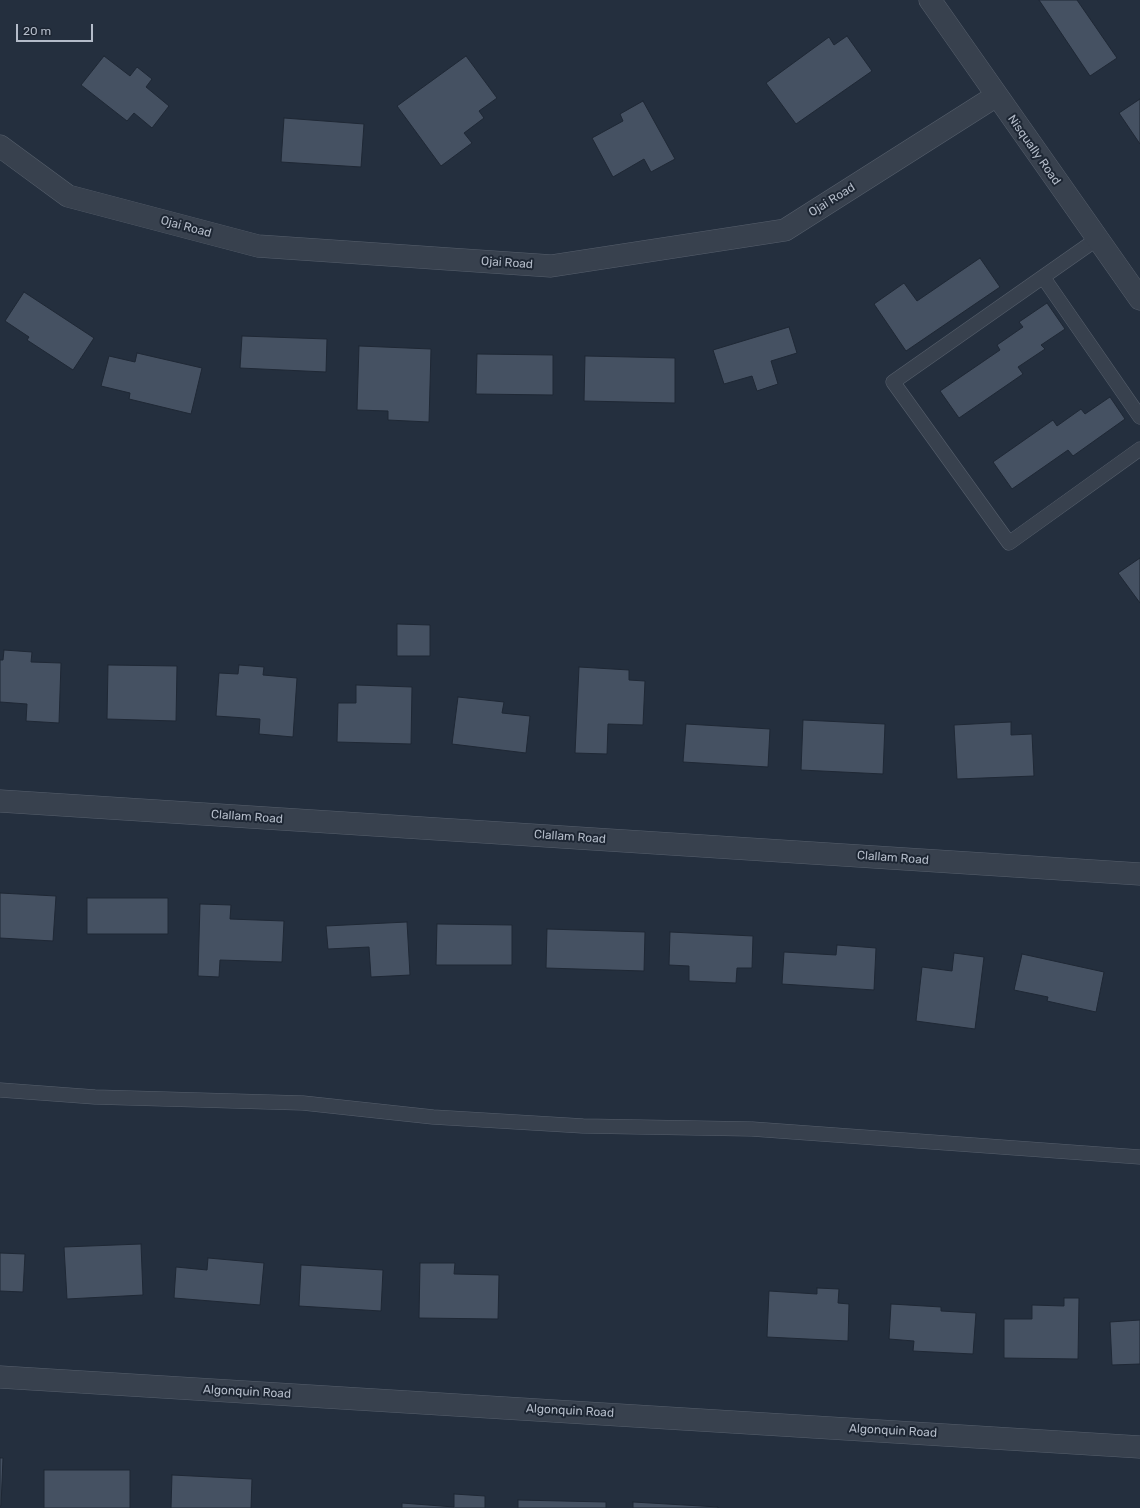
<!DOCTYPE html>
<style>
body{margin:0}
#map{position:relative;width:1140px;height:1508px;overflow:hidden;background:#242f3e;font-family:Rubik,sans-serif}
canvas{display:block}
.scale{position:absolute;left:16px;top:24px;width:77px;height:18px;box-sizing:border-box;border:2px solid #b4bcc9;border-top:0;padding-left:5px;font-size:12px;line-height:14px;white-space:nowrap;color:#b4bcc9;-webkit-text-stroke:3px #1d2633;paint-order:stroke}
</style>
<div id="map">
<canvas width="1140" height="1508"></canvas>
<div class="scale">20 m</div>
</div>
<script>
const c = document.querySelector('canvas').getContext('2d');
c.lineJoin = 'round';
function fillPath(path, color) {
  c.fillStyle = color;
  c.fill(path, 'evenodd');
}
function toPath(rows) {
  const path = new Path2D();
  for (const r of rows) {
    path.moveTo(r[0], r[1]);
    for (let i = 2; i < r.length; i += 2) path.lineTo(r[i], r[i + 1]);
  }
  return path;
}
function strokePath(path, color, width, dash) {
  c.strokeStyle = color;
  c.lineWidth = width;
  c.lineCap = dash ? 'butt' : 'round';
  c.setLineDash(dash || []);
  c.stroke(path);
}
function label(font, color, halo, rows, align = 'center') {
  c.font = font + ' Rubik,sans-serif';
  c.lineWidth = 4;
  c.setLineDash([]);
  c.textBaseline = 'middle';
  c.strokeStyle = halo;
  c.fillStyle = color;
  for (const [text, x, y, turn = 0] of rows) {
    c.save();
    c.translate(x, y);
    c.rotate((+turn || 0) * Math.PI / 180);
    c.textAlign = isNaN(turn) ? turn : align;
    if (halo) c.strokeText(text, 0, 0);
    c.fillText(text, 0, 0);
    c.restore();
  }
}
const building = toPath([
 [1039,0,1077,0,1117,58,1090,76,1039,0],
 [847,36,872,71,796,124,766,83,829,37,834,45,847,36],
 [104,56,130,76,137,67,152,79,146,87,169,106,152,128,134,113,127,121,81,85,104,56],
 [466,56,497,98,479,111,484,118,464,133,472,143,441,166,397,106,466,56],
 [1140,99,1140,144,1119,113,1140,99],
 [643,101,675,159,651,172,644,159,613,177,592,138,623,121,620,114,643,101],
 [284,118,364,124,361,167,281,162,284,118],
 [980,258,1000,287,906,351,874,304,904,283,917,301,980,258],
 [24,292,94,338,73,370,27,340,29,337,5,321,24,292],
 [1047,303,1065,329,1041,345,1045,349,1018,367,1023,374,959,418,940,391,1000,350,997,345,1023,327,1019,322,1047,303],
 [789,327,797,353,771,361,778,384,757,391,752,376,724,384,713,350,789,327],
 [242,336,327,339,326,372,240,368,242,336],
 [359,346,431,349,429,422,388,420,388,411,357,410,359,346],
 [137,353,202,368,191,414,129,399,130,393,101,386,109,356,135,362,137,353],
 [477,354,553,355,553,395,476,394,477,354],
 [585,356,675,358,675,403,584,401,585,356],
 [1110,397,1125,419,1073,456,1068,450,1012,489,993,462,1053,420,1057,426,1081,409,1085,414,1110,397],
 [1140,558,1140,603,1118,573,1140,558],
 [397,624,430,625,430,656,397,656,397,624],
 [4,650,32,652,31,662,61,663,59,723,26,721,27,704,0,702,0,660,3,660,4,650],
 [108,665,177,666,176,721,107,719,108,665],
 [239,665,264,667,263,675,297,678,293,737,259,734,260,719,216,716,219,673,238,674,239,665],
 [579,667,629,670,629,680,645,681,643,725,608,724,607,754,575,753,579,667],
 [356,685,412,687,411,744,337,742,338,703,356,703,356,685],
 [458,697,504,702,502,713,530,716,526,753,452,744,458,697],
 [803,720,885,724,883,774,801,770,803,720],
 [1011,722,1011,735,1032,734,1034,776,957,779,954,725,1011,722],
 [686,724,770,729,768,767,683,762,686,724],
 [0,893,56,896,53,941,0,938,0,893],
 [87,898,168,898,168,934,87,934,87,898],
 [200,904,231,905,230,919,284,921,282,962,220,960,219,977,198,976,200,904],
 [407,922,410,975,371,977,369,947,328,949,326,926,407,922],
 [437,924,512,925,512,965,436,965,437,924],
 [547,929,645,932,644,971,546,968,547,929],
 [670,932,753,936,752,968,737,968,736,983,689,981,689,966,669,965,670,932],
 [837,945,876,948,874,990,782,984,784,952,836,955,837,945],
 [954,953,984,957,975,1029,916,1021,922,967,952,971,954,953],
 [1022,954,1104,972,1096,1012,1047,1001,1048,997,1014,990,1022,954],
 [141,1244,143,1295,67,1299,64,1247,141,1244],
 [0,1253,25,1254,23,1292,0,1291,0,1253],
 [208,1258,264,1263,260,1305,174,1298,176,1267,207,1270,208,1258],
 [420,1263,455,1263,454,1274,499,1275,498,1319,419,1318,420,1263],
 [301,1265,383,1270,381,1311,299,1306,301,1265],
 [817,1288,839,1289,838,1303,849,1304,848,1341,767,1337,769,1291,817,1294,817,1288],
 [1064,1298,1079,1298,1078,1359,1004,1358,1004,1319,1032,1319,1032,1305,1064,1306,1064,1298],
 [891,1304,941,1307,941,1311,976,1313,973,1354,913,1351,914,1341,889,1339,891,1304],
 [1140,1320,1140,1364,1112,1365,1110,1322,1140,1320],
 [0,1458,3,1458,1,1506,0,1506,0,1458],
 [44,1470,130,1470,130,1508,44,1508,44,1470],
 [172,1475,252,1479,251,1508,171,1508,172,1475],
 [454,1494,485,1496,485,1508,402,1508,402,1503,454,1507,454,1494],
 [518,1500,606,1502,606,1508,518,1508,518,1500],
 [633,1502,718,1507,718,1508,633,1508,633,1502]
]);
fillPath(building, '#455162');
strokePath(building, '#1f2835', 1);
const lane = toPath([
 [1097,239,893,382,1009,543,1140,449],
 [1043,277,1140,417],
 [0,1090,95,1097,303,1103,433,1117,583,1126,752,1129,1140,1157]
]);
const street = toPath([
 [930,0,1140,299],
 [0,146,68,196,258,246,551,266,785,230,996,96],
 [0,801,1140,874],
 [0,1377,1140,1447]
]);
strokePath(lane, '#565f6c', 15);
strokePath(street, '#565f6c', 23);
strokePath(lane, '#38414e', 14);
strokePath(street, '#38414e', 22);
label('12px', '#b4bcc9', '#1d2633', [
 ["Nisqually Road",1034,150,55],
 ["Ojai Road",832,200,-32],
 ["Ojai Road",186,227,15],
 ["Ojai Road",507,263,4],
 ["Clallam Road",247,817,4],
 ["Clallam Road",570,837,4],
 ["Clallam Road",893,858,4],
 ["Algonquin Road",247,1392,3],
 ["Algonquin Road",570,1411,3],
 ["Algonquin Road",893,1431,3]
]);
</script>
